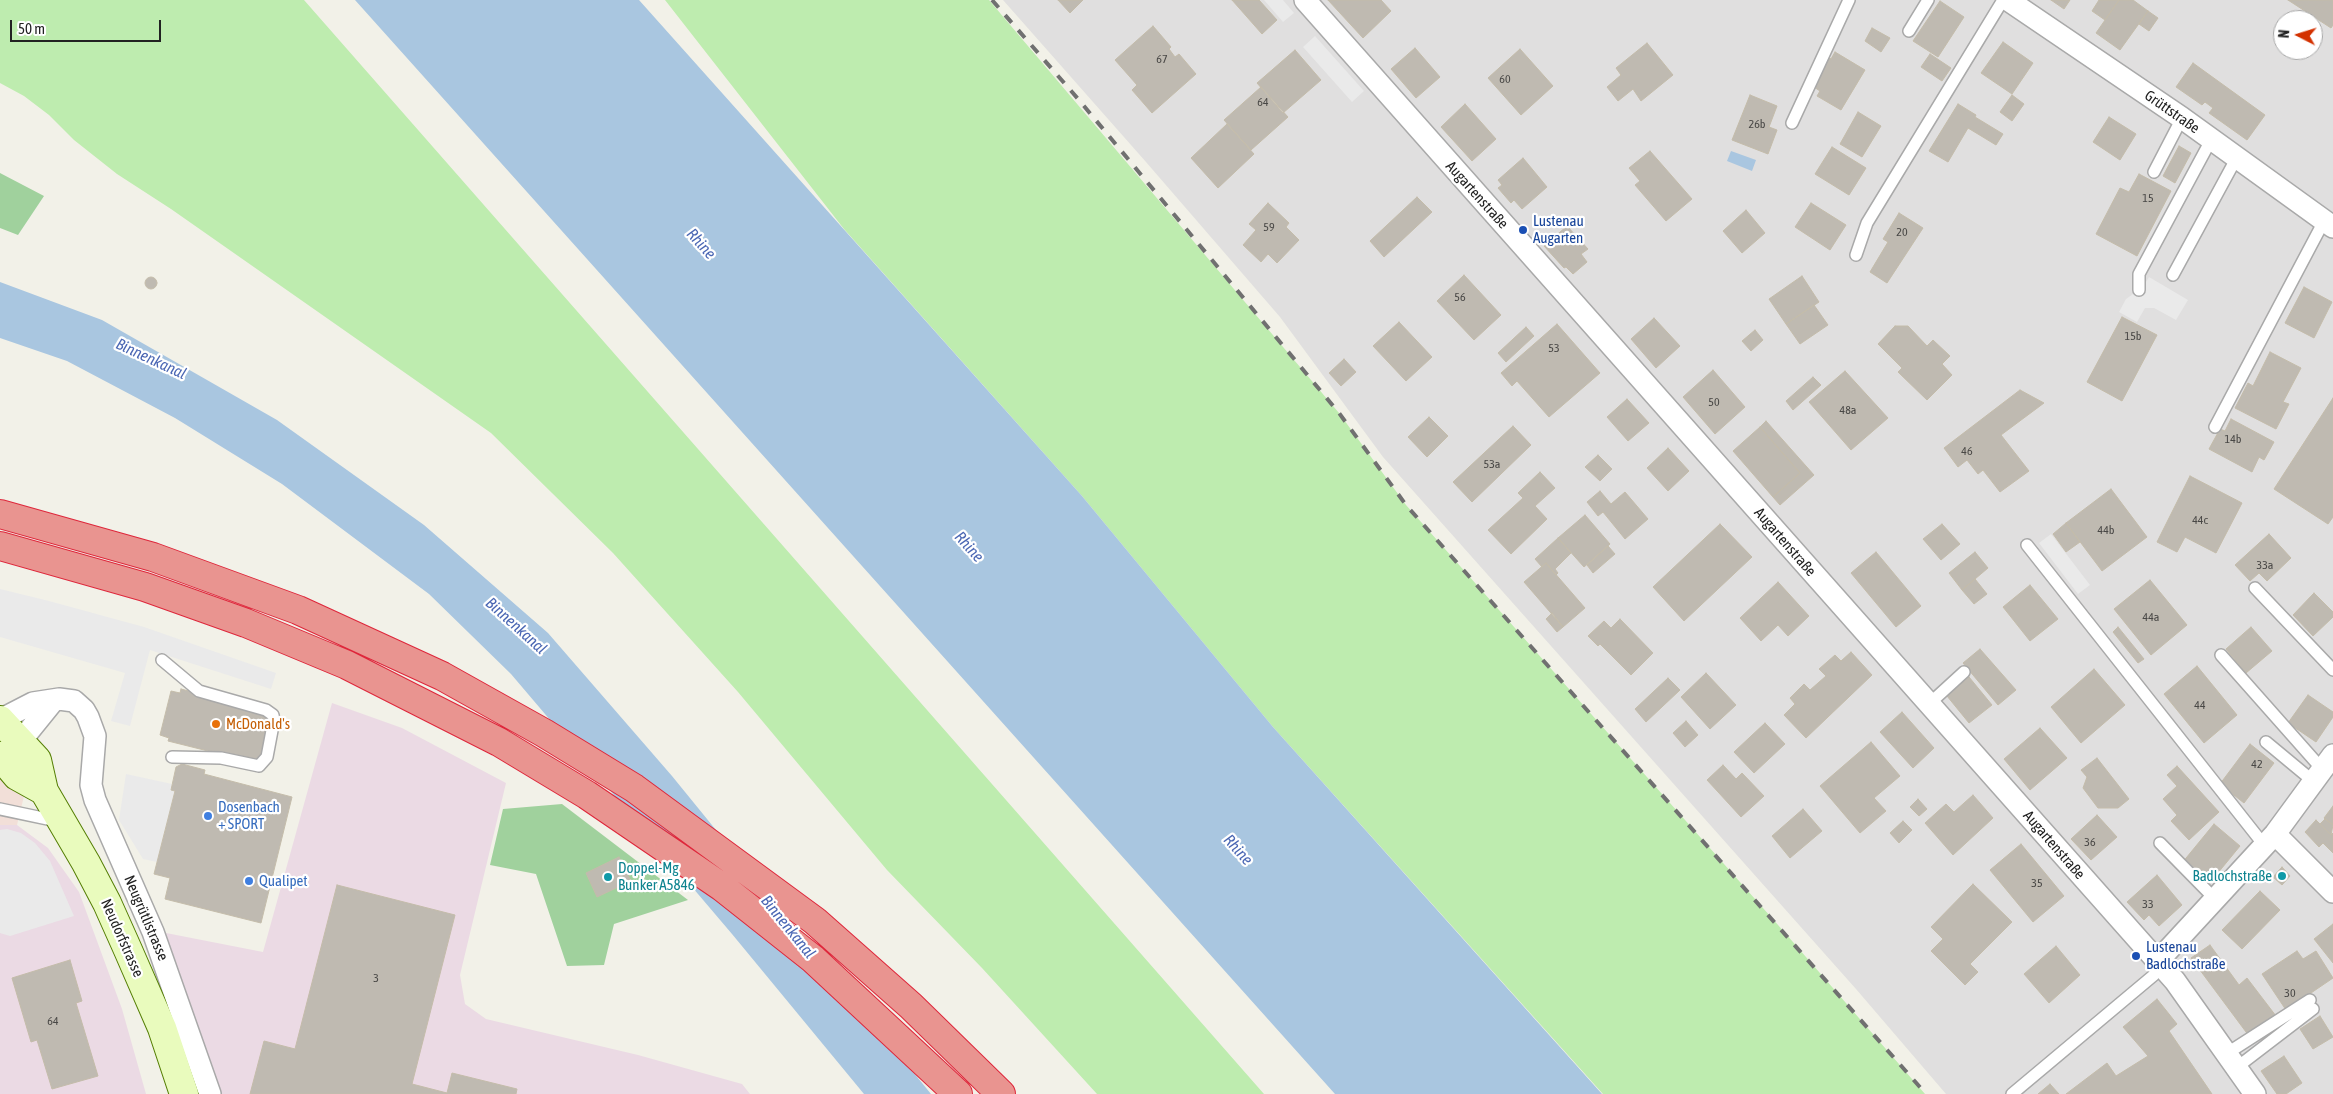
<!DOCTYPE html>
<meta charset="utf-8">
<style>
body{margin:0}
#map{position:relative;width:2333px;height:1094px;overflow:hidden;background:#f2f1e8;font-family:"Asap Condensed",sans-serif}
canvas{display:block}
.north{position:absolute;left:2273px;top:10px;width:50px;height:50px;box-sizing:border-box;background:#fff;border:1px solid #a7a7a7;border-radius:50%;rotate:275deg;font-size:14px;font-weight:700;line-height:20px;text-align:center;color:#222}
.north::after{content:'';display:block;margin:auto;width:18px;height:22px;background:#d33100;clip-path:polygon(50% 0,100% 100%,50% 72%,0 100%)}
.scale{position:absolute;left:10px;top:20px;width:151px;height:22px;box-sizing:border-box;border:2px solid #222;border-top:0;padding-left:6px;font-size:15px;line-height:18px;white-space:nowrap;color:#222;-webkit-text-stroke:4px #fff;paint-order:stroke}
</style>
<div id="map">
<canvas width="2333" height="1094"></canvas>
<div class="north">N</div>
<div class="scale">50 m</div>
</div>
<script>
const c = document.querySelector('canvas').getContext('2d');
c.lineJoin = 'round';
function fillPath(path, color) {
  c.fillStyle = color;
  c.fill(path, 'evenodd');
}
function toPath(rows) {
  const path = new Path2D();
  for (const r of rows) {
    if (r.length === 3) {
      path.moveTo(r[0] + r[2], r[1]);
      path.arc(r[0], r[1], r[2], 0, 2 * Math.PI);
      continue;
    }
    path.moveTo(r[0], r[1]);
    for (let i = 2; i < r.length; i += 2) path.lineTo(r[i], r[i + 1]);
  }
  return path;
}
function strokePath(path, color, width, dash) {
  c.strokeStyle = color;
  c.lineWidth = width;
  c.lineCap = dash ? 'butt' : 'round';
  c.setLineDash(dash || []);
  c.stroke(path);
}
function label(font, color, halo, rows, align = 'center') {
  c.font = font + ' "Asap Condensed",sans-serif';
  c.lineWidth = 4.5;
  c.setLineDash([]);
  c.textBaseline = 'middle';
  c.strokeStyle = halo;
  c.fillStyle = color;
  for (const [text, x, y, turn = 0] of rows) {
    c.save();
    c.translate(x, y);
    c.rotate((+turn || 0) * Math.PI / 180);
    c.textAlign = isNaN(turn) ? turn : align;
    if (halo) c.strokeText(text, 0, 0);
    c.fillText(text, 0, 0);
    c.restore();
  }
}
fillPath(toPath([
 [1003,0,2333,0,2333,1094,1946,1094,1856,989,1383,457,1280,317,1146,162],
 [2283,20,2313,20,2313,50,2283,50]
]), '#e0dfdf');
fillPath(toPath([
 [0,771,24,796,17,825,0,825]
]), '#f2dfd8');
fillPath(toPath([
 [332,703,402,728,506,783,460,975,465,1004,486,1019,638,1055,742,1084,750,1094,208,1094,166,933,263,952],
 [0,825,17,825,48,848,79,892,122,1009,146,1094,0,1094]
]), '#ebdae4');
fillPath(toPath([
 [0,0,304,0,1264,1094,1097,1094,982,968,887,870,738,692,613,553,491,433,171,209,117,174,74,140,49,115,24,96,0,83],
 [665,0,989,0,1339,413,1406,505,1786,934,1925,1094,1603,1094,1273,727,1082,496,844,229]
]), '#beecaf');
fillPath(toPath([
 [0,173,44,196,18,235,0,228],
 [562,804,688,900,614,924,604,965,567,966,536,874,490,865,503,809]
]), '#a0d19d');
fillPath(toPath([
 [1264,0,1283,0,1294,13,1283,22],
 [1315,36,1364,91,1352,102,1303,47],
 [2149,277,2188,300,2176,320,2154,308,2145,308,2137,322,2119,312,2126,299,2143,287],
 [2051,534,2090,585,2078,594,2039,543],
 [0,589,49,601,144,627,276,673,271,689,150,650,130,726,111,721,125,673,0,637],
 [126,774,172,784,171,790,175,791,157,862,143,859,119,820],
 [7,829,21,833,35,843,50,861,74,916,10,936,0,933,0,830]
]), '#eaeaea');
fillPath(toPath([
 [355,0,639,0,1082,496,1273,727,1602,1094,1335,1094],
 [1731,151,1756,160,1752,171,1727,161],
 [0,282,102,320,277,420,424,525,548,633,672,776,931,1094,864,1094,732,934,511,674,429,594,282,484,175,418,67,361,0,338]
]), '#a9c6e0');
const building = toPath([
 [1058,0,1083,0,1070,13,1058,0],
 [1232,0,1259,0,1277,20,1262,34,1232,0],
 [1328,0,1381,0,1391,11,1363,38,1328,0],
 [2051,0,2070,0,2064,9,2051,0],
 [2099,0,2119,0,2105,20,2092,11,2099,0],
 [2119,0,2133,0,2148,11,2120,50,2096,33,2119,0],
 [2288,0,2333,0,2333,25,2331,28,2288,0],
 [1940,1,1964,17,1938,57,1913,41,1940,1],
 [2148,11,2158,18,2149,31,2139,24,2148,11],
 [1153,26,1171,47,1169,49,1175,57,1179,54,1196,74,1152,113,1132,90,1137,85,1115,60,1153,26],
 [1872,28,1890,38,1881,52,1865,41,1872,28],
 [2003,42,2033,63,2012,94,1981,73,2003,42],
 [1647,43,1673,75,1641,101,1633,89,1618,101,1607,87,1621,75,1616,68,1647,43],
 [1415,48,1440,77,1416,98,1391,69,1415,48],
 [1520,49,1553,86,1521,115,1488,78,1520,49],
 [1295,50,1321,80,1283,113,1257,83,1295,50],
 [1835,52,1865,70,1841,110,1817,96,1820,91,1814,87,1821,75,1818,73,1828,57,1831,59,1835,52],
 [1930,54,1951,68,1942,81,1921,67,1930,54],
 [2193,63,2265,115,2247,140,2209,113,2213,108,2205,102,2202,105,2176,87,2193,63],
 [1261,87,1288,117,1251,150,1224,120,1261,87],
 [1750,95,1777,106,1769,127,1777,130,1768,154,1732,140,1750,95],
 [2012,95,2024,104,2012,121,2000,112,2012,95],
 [1465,104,1496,139,1472,161,1441,127,1465,104],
 [1958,104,1976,115,1975,117,2003,134,1996,145,1968,128,1948,162,1929,151,1958,104],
 [1858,112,1881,126,1862,157,1840,144,1858,112],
 [2109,117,2136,134,2120,160,2093,142,2109,117],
 [1227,124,1254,154,1218,188,1191,158,1227,124],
 [2179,146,2191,153,2175,183,2163,176,2179,146],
 [1832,147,1866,168,1849,195,1815,174,1832,147],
 [1650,151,1692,199,1666,221,1635,185,1640,181,1629,168,1650,151],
 [1523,158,1547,187,1522,209,1514,200,1511,203,1498,188,1502,185,1498,180,1523,158],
 [2139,174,2171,191,2137,256,2096,234,2120,188,2129,192,2139,174],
 [1417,197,1432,212,1384,257,1370,241,1417,197],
 [1268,203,1289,223,1286,227,1299,240,1277,263,1268,254,1261,262,1243,245,1256,230,1249,224,1268,203],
 [1811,203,1846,225,1830,250,1795,227,1811,203],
 [1746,210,1765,233,1742,253,1723,231,1746,210],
 [1899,213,1923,228,1887,283,1870,272,1888,242,1883,239,1899,213],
 [1567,226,1588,249,1581,254,1587,262,1573,274,1566,267,1564,268,1544,246,1567,226],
 [1464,275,1501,315,1474,340,1437,301,1464,275],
 [1802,276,1819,302,1786,324,1769,299,1802,276],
 [151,283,6],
 [2304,287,2332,302,2314,338,2285,323,2304,287],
 [1814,305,1828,325,1800,344,1786,324,1814,305],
 [2122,317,2157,335,2122,401,2087,382,2122,317],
 [1654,318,1680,346,1656,368,1631,339,1654,318],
 [1399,322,1432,357,1406,381,1373,346,1399,322],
 [1557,324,1600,373,1549,417,1517,381,1512,386,1501,373,1557,324],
 [1895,326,1908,326,1927,346,1933,340,1950,356,1942,364,1952,375,1927,400,1898,372,1902,368,1878,344,1895,326],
 [1526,327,1534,336,1506,362,1498,353,1526,327],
 [1755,330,1763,340,1751,351,1742,341,1755,330],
 [2270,352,2301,368,2283,402,2289,404,2276,429,2235,408,2248,383,2253,386,2270,352],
 [1344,359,1356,372,1341,386,1329,373,1344,359],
 [1713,370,1745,407,1715,434,1683,397,1713,370],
 [1845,371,1888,418,1851,450,1809,402,1845,371],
 [1813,377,1821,385,1793,410,1786,401,1813,377],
 [2020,390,2044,403,2001,435,2029,471,2000,492,1983,470,1978,474,1967,460,1958,467,1944,448,2020,390],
 [2333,398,2333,517,2328,524,2274,489,2333,398],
 [1627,399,1649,423,1628,441,1607,417,1627,399],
 [1429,417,1448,436,1427,457,1408,437,1429,417],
 [2231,419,2274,442,2264,460,2259,457,2252,472,2209,449,2220,429,2225,431,2231,419],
 [1766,421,1814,475,1780,505,1773,497,1800,473,1760,427,1766,421],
 [1513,426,1531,445,1472,502,1453,482,1513,426],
 [1760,427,1800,473,1773,497,1733,451,1760,427],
 [1668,448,1689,471,1668,491,1647,468,1668,448],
 [1598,455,1612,469,1600,481,1585,467,1598,455],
 [1540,472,1555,488,1535,506,1547,519,1511,554,1488,530,1523,498,1518,493,1540,472],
 [2190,476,2242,503,2216,553,2185,537,2177,552,2157,542,2190,476],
 [2111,489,2147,537,2102,571,2066,523,2111,489],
 [1600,491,1611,504,1625,492,1648,519,1625,539,1603,512,1598,516,1587,502,1600,491],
 [1585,515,1610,544,1584,567,1558,538,1585,515],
 [2066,523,2080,542,2066,552,2053,534,2066,523],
 [1720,524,1752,557,1684,621,1653,587,1720,524],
 [1942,524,1960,544,1941,560,1923,539,1942,524],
 [2269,534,2291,558,2267,581,2259,573,2250,581,2235,565,2269,534],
 [1558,538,1571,553,1555,569,1558,573,1556,575,1546,563,1542,567,1535,559,1558,538],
 [1608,546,1615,554,1593,573,1587,565,1608,546],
 [1876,552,1921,606,1896,627,1851,573,1876,552],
 [1975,552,1988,568,1962,590,1949,573,1975,552],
 [1546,563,1585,608,1563,627,1524,582,1546,563],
 [1975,579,1987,594,1974,604,1962,590,1975,579],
 [2150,580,2187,625,2151,655,2114,609,2150,580],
 [1778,582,1809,616,1788,636,1778,625,1761,641,1740,618,1778,582],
 [2030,585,2058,619,2030,641,2003,607,2030,585],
 [2314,593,2333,612,2333,617,2313,636,2293,615,2314,593],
 [1552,613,1563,627,1557,632,1546,619,1552,613],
 [1620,619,1653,653,1631,675,1600,644,1598,646,1588,636,1604,621,1611,628,1620,619],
 [2118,627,2144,659,2138,663,2113,632,2118,627],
 [2251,627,2272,651,2246,673,2226,649,2251,627],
 [1980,649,2016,690,1998,705,1963,663,1980,649],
 [1851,652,1872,675,1806,738,1784,715,1795,704,1790,698,1804,684,1810,690,1826,676,1819,669,1835,655,1841,661,1851,652],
 [2197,666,2237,715,2204,743,2164,694,2197,666],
 [2094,669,2125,705,2081,743,2051,707,2094,669],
 [1706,673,1736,705,1710,729,1681,697,1706,673],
 [1969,677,1992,705,1969,723,1947,696,1969,677],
 [1668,678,1680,690,1646,722,1635,709,1668,678],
 [181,689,273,713,260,764,168,741,169,738,160,735,171,691,180,693,181,689],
 [2308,695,2333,712,2333,717,2316,742,2288,723,2308,695],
 [1902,712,1934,748,1913,768,1880,732,1902,712],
 [1686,721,1698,735,1685,747,1673,733,1686,721],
 [1765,723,1785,744,1754,773,1734,752,1765,723],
 [2040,728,2067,758,2030,790,2004,759,2040,728],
 [1871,742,1900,776,1874,798,1886,811,1860,833,1820,786,1871,742],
 [2250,744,2274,763,2244,803,2220,784,2250,744],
 [2097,758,2129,799,2118,808,2098,808,2083,788,2087,777,2081,770,2097,758],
 [182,764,205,770,204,774,292,797,261,923,165,899,170,878,154,874,175,791,171,790,176,767,182,764],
 [1723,765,1736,779,1742,773,1764,796,1741,817,1707,780,1723,765],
 [2177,766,2219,812,2189,840,2171,821,2177,815,2163,799,2177,786,2167,775,2177,766],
 [1973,795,1993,818,1953,855,1925,823,1946,804,1954,812,1973,795],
 [1918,799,1927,809,1919,816,1910,807,1918,799],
 [2333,806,2333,825,2324,818,2333,806],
 [1803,809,1822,831,1790,858,1772,836,1803,809],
 [2097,815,2117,837,2091,860,2071,839,2097,815],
 [2325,819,2333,825,2331,835,2320,824,2325,819],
 [2316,820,2331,835,2333,833,2333,853,2323,843,2319,847,2305,832,2316,820],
 [1903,821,1912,830,1899,843,1890,833,1903,821],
 [2214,824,2240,846,2208,885,2182,863,2214,824],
 [2021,844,2064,896,2033,922,1990,870,2021,844],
 [619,857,631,881,597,897,586,873,619,857],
 [2282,867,2290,876,2282,885,2273,877,2282,867],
 [2157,875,2182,905,2159,926,2149,915,2144,920,2127,902,2157,875],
 [1973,884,2012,922,1970,964,1978,972,1965,985,1931,951,1943,939,1931,927,1973,884],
 [337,885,455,915,412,1084,447,1093,452,1073,517,1089,516,1094,250,1094,264,1041,295,1049,337,885],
 [2260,891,2280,910,2242,949,2222,930,2260,891],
 [2333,924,2333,963,2314,939,2333,924],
 [2210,945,2239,985,2247,978,2276,1016,2249,1036,2191,958,2210,945],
 [2056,946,2080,975,2049,1003,2024,974,2056,946],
 [2297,951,2303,959,2316,951,2333,978,2286,1010,2262,974,2297,951],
 [70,960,82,1001,76,1003,98,1076,52,1089,37,1040,31,1042,12,978,70,960],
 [2157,999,2177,1024,2169,1031,2212,1094,2066,1094,2107,1063,2116,1076,2148,1056,2123,1027,2157,999],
 [2320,1016,2333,1037,2313,1049,2300,1029,2320,1016],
 [2284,1056,2302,1083,2286,1094,2277,1094,2261,1071,2284,1056],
 [2050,1084,2059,1094,2038,1094,2050,1084]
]);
fillPath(building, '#bfbab1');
strokePath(building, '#c4bcaa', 1);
const lane = toPath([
 [1909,31,1928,0],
 [1792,123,1849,0],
 [2154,172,2182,118],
 [1856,255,1867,223,2003,0],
 [2173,275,2236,159],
 [2139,290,2139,274,2211,140],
 [2215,427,2324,221],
 [2027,545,2264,845],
 [2255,588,2333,670],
 [2221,655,2322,769],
 [162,660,199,691,266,710,273,715,274,720,267,757,259,766,221,758,172,757],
 [1929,704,1964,672],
 [2266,742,2313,781],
 [0,809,57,821],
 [2160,843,2215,899],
 [2226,1054,2310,1000],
 [2236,1068,2313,1009],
 [2012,1094,2154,975,2158,961]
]);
const street = toPath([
 [1305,0,2175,981,2255,1094],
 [2008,0,2182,118,2333,227],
 [0,720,33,703,59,699,74,701,84,710,88,717,95,736,91,785,95,800,153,932,210,1094],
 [10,751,20,742,54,700],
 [2275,834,2333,892],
 [2158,961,2275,834,2333,755]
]);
const secondary = toPath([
 [0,720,37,760,44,791,86,863,107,903,128,950,162,1028,184,1094],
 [0,756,17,776,44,791]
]);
const highway = toPath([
 [0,514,153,557,298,610,442,676,544,733,634,788,815,921,911,1006,1001,1094],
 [0,546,145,587,246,623,347,665,499,742,587,795,722,887,813,959,958,1094]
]);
strokePath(lane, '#a9a9a9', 14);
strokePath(street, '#a9a9a9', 24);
strokePath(secondary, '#547e03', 30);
strokePath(highway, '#de273b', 30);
strokePath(lane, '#fff', 11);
strokePath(street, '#fff', 21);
strokePath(secondary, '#e9fbbd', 28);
strokePath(highway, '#e99490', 28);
strokePath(toPath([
 [992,0,1079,100,1339,413,1406,505,1926,1094]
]), '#707070', 4, [10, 10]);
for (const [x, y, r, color] of [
 [1523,230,5,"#1a4fb4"],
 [216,724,5,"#e8710a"],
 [208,816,5,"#3f7fe0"],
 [2282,876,5,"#0f9aa8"],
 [608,877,5,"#0f9aa8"],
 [249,881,5,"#3f7fe0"],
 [2136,956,5,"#1a4fb4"]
]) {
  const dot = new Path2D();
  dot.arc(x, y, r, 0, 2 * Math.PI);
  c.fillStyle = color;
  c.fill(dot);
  strokePath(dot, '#fff', 2);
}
label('12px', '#494846', null, [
 ["67",1162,59],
 ["60",1505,79],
 ["64",1263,102],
 ["26b",1757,124],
 ["15",2148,198],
 ["59",1269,227],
 ["20",1902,232],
 ["56",1460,297],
 ["15b",2133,336],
 ["53",1554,348],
 ["50",1714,402],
 ["48a",1848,410],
 ["14b",2233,439],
 ["46",1967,451],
 ["53a",1492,464],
 ["44c",2200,520],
 ["44b",2106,530],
 ["33a",2265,565],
 ["44a",2151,617],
 ["44",2200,705],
 ["42",2257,764],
 ["36",2090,842],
 ["35",2037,883],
 ["33",2148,904],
 ["3",376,978],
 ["30",2290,993],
 ["64",53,1021]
]);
label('15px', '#222', '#fff', [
 ["Grüttstraße",2172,112,35],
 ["Augartenstraße",1477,195,48],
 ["Augartenstraße",1785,542,49],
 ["Augartenstraße",2054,845,49],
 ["Neugrütlistrasse",146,918,67],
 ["Neudorfstrasse",122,938,66]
]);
label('15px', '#164399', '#fff', [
 ["Lustenau",1533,221],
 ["Augarten",1533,238],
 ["Lustenau",2146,947],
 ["Badlochstraße",2146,964]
], 'left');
label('15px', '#c56008', '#fff', [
 ["McDonald's",226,724]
], 'left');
label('15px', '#366cbe', '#fff', [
 ["Dosenbach",218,807],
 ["+ SPORT",218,824],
 ["Qualipet",259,881]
], 'left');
label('15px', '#0d838f', '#fff', [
 ["Doppel-Mg",618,868],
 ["Bunker A5846",618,885],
 ["Badlochstraße",2272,876,"right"]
], 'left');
label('italic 16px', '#4b67b4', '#fff', [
 ["Rhine",701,244,48],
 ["Binnenkanal",151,359,25],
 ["Rhine",969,547,48],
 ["Binnenkanal",516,626,42],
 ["Rhine",1238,850,48],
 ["Binnenkanal",788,927,51]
]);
</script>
